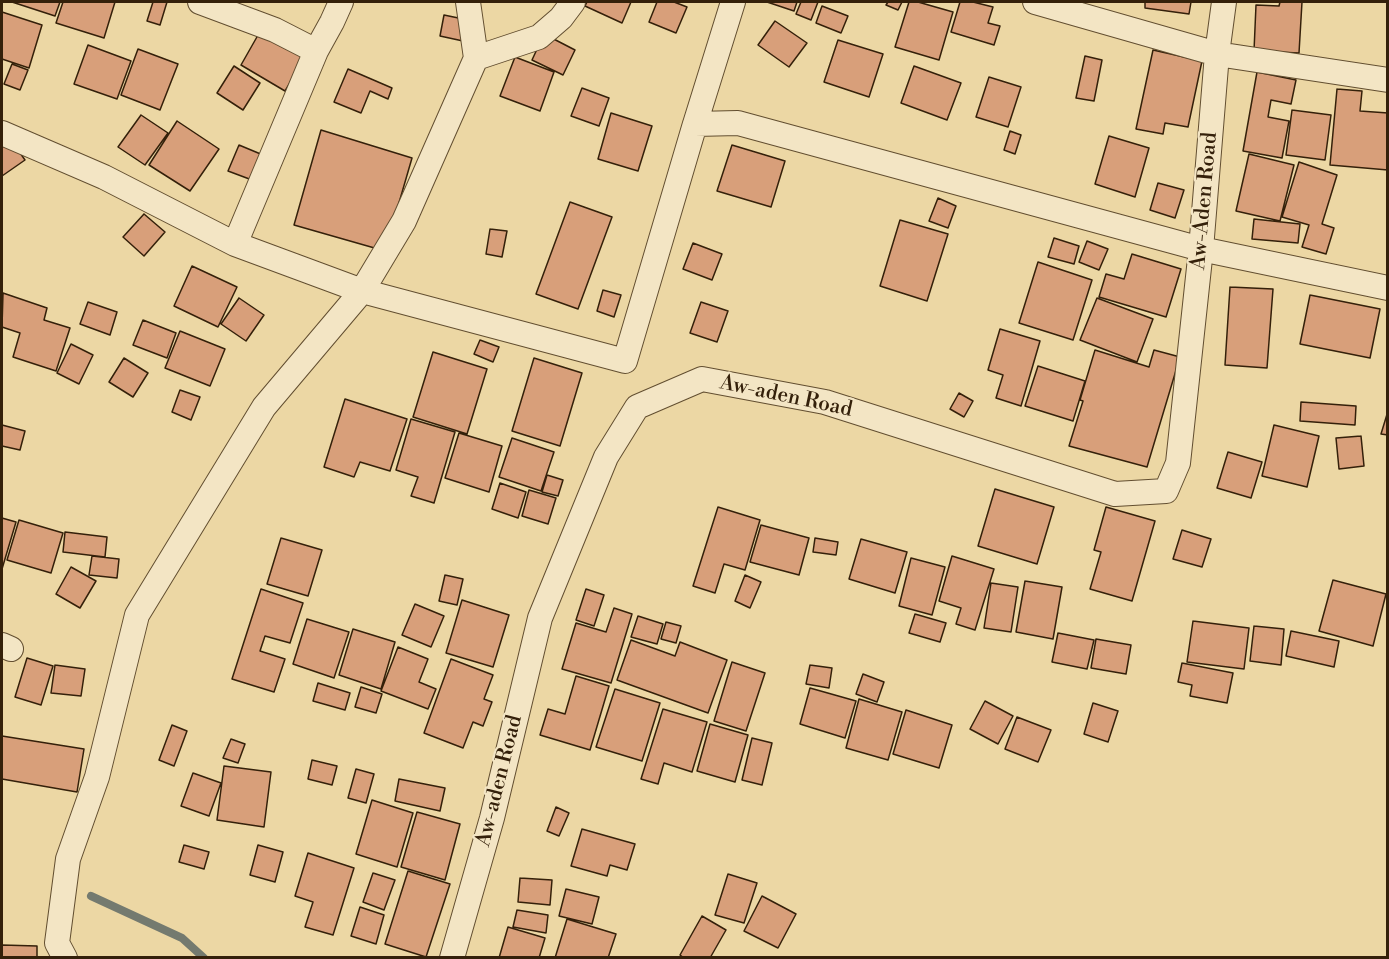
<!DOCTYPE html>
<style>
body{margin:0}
#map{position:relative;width:1389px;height:959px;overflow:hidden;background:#ecd7a4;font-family:"Libre Bodoni",serif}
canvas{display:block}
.frame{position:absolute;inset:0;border:3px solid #34200a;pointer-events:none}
</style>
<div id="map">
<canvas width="1389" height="959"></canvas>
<div class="frame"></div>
</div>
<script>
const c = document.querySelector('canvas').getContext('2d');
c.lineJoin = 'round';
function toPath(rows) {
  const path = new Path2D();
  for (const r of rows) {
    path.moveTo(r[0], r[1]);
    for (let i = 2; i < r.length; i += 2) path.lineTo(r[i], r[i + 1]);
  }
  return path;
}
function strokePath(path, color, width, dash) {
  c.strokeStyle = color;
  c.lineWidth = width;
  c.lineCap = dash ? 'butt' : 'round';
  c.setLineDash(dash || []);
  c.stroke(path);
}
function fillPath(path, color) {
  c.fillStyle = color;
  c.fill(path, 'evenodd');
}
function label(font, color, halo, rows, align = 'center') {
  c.font = font + ' "Libre Bodoni",serif';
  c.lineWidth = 4.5;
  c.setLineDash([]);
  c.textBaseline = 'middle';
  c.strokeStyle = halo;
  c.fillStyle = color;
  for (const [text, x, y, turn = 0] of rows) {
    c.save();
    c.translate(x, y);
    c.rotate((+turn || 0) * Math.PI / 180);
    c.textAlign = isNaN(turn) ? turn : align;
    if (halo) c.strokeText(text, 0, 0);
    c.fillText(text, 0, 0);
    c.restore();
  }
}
strokePath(toPath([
 [91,896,182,938,204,958]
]), '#747a6f', 8);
const building = toPath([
 [12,2,60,2,55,16,12,2],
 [63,2,115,2,104,38,56,23,63,2],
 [153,2,167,2,160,25,147,21,153,2],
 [587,2,631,2,622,23,585,6,587,2],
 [657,2,674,2,687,7,676,33,649,22,657,2],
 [767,2,797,2,794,11,767,2],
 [801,2,818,2,811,20,796,14,801,2],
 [888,2,902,2,898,10,886,5,888,2],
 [909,2,918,2,953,12,939,60,895,47,909,2],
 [960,2,973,2,993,7,988,23,1000,26,994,45,951,32,960,2],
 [1145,2,1191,2,1189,14,1145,8,1145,2],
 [1280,2,1302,2,1299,53,1254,51,1256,5,1279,6,1280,2],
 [822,6,848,16,841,33,816,23,822,6],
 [2,12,42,25,29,68,2,59,2,12],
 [444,15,468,20,463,41,440,36,444,15],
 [266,21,312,47,285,91,241,65,266,21],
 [775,21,807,43,789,67,758,45,775,21],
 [544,34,575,50,563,75,532,60,544,34],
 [838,40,883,54,869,97,824,82,838,40],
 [88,45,131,61,117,99,74,84,88,45],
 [138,49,178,64,160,110,121,95,138,49],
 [1153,50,1202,61,1188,127,1165,123,1163,134,1136,129,1153,50],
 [1085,56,1102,60,1094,101,1076,98,1085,56],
 [515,57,554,72,540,111,500,96,515,57],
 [12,64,28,70,20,90,4,84,12,64],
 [234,66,260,83,243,110,217,93,234,66],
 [914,66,961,83,947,120,901,103,914,66],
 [348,69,392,88,388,99,370,91,361,113,334,102,348,69],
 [1257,72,1296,80,1291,104,1271,100,1268,117,1289,121,1282,158,1243,151,1257,72],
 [989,77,1021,87,1008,127,976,117,989,77],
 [582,88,609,98,599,126,571,116,582,88],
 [1337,89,1362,91,1360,111,1388,113,1388,170,1330,165,1337,89],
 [1292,110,1331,115,1325,160,1286,155,1292,110],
 [611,113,652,126,638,171,598,159,611,113],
 [141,115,168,133,145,165,118,147,141,115],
 [177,121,219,149,190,191,149,165,177,121],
 [321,130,412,158,385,251,294,225,321,130],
 [1010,131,1021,135,1015,154,1004,150,1010,131],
 [1109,136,1149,148,1135,197,1095,184,1109,136],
 [9,137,25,160,2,176,2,142,9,137],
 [239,145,263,155,252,180,228,171,239,145],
 [732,145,785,161,771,207,717,191,732,145],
 [1249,154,1294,165,1280,221,1236,211,1249,154],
 [1299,162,1337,175,1322,224,1334,228,1326,254,1302,247,1309,225,1282,217,1299,162],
 [1158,183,1184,190,1175,218,1150,210,1158,183],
 [938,198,956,206,948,228,929,221,938,198],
 [570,202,612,217,578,309,536,294,570,202],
 [144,214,165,232,144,256,123,237,144,214],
 [1254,219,1300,224,1298,243,1252,239,1254,219],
 [900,220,948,234,927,301,880,286,900,220],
 [490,229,507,231,502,257,486,254,490,229],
 [1054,238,1079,246,1074,264,1048,257,1054,238],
 [1087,241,1108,249,1099,270,1079,262,1087,241],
 [693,243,722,254,712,280,683,269,693,243],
 [1132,254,1181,269,1166,317,1099,297,1106,274,1124,279,1132,254],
 [1038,262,1092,280,1073,340,1019,323,1038,262],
 [192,266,237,287,218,327,174,306,192,266],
 [1230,287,1273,289,1267,368,1225,365,1230,287],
 [603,290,621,295,614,317,597,311,603,290],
 [3,293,47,308,44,320,70,328,56,371,13,357,20,333,2,327,3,293],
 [1310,295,1380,309,1370,358,1300,344,1310,295],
 [239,298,264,315,246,341,221,324,239,298],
 [1097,298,1153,319,1137,362,1080,340,1097,298],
 [88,302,117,312,110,335,80,324,88,302],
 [701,302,728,311,717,342,690,333,701,302],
 [143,320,176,333,167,358,133,345,143,320],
 [1000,329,1040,341,1021,406,996,398,1003,375,988,370,1000,329],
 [180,331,225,349,210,386,165,368,180,331],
 [480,340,499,347,493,362,474,354,480,340],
 [71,344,93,355,79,384,57,373,71,344],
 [1095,350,1149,367,1154,350,1180,357,1147,467,1069,446,1083,401,1080,400,1095,350],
 [433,352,487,369,467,434,413,417,433,352],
 [124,358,148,373,133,397,109,382,124,358],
 [534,358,582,373,560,446,512,431,534,358],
 [1038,366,1085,381,1073,421,1025,406,1038,366],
 [180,390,200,397,191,420,172,412,180,390],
 [959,393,973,401,964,417,950,409,959,393],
 [345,399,407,419,390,471,360,462,354,477,324,467,345,399],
 [1301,402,1356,406,1355,425,1300,421,1301,402],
 [1388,411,1388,435,1381,434,1388,411],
 [411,419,455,432,434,503,411,496,418,477,396,470,411,419],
 [2,425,25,431,20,450,2,446,2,425],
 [1274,425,1319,436,1307,487,1262,476,1274,425],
 [459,433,502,446,489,492,445,478,459,433],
 [1361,436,1364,466,1339,469,1336,438,1361,436],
 [512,438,554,452,541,491,499,477,512,438],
 [1228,452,1262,462,1251,498,1217,488,1228,452],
 [547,475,563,480,558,496,542,492,547,475],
 [500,483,526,492,518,518,492,509,500,483],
 [995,489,1054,507,1037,564,978,546,995,489],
 [529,490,556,498,548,524,522,516,529,490],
 [718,507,760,520,745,570,724,564,715,593,693,586,718,507],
 [1106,507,1155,521,1132,601,1090,589,1101,552,1094,550,1106,507],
 [2,518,16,522,2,569,2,518],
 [19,520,63,533,51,573,7,560,19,520],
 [761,525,809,538,799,575,750,562,761,525],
 [1182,530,1211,539,1202,567,1173,559,1182,530],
 [65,532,107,537,105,557,63,552,65,532],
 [281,538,322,550,308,596,267,584,281,538],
 [815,538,838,542,836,555,813,552,815,538],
 [861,539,907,552,895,593,849,579,861,539],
 [92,556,119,559,117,578,89,575,92,556],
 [952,556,994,569,975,630,956,624,961,608,939,601,952,556],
 [911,558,945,567,932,615,899,606,911,558],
 [71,567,96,581,80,608,56,594,71,567],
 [445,575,463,579,457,605,439,601,445,575],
 [745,575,761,582,750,608,735,601,745,575],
 [1333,580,1386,594,1373,646,1319,631,1333,580],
 [1025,581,1062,587,1053,639,1016,632,1025,581],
 [991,583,1018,587,1011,632,984,628,991,583],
 [261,589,303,603,290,643,265,636,260,651,285,659,274,692,232,679,261,589],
 [586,589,604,595,594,626,576,620,586,589],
 [462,600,509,615,493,667,446,653,462,600],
 [415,604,444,616,431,647,402,635,415,604],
 [614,608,632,614,611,683,562,669,576,623,606,632,614,608],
 [915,614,946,623,940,642,909,633,915,614],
 [638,616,663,624,657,644,631,637,638,616],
 [307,619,349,632,334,678,293,664,307,619],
 [1193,621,1249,628,1244,669,1187,662,1193,621],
 [666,622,681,626,676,643,661,639,666,622],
 [1254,626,1284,629,1281,665,1250,661,1254,626],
 [353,629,395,642,381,689,339,675,353,629],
 [1291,631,1339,641,1334,667,1286,656,1291,631],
 [1058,633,1094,640,1087,669,1052,662,1058,633],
 [1096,639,1131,645,1126,674,1091,668,1096,639],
 [631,640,675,656,680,642,727,660,708,713,617,680,631,640],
 [398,647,428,659,419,682,436,689,428,709,381,691,398,647],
 [27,658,53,666,41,705,15,697,27,658],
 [451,659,493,675,484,699,492,702,483,726,473,722,463,748,424,733,451,659],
 [732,662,765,673,746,731,714,721,732,662],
 [1182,663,1233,673,1227,703,1190,696,1192,685,1178,682,1182,663],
 [55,665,85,669,81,696,51,693,55,665],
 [810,665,832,668,829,688,806,684,810,665],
 [863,674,884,682,877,702,856,694,863,674],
 [576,676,609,686,590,750,540,735,548,709,565,714,576,676],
 [318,683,350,693,345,710,313,701,318,683],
 [361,687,382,694,376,713,355,707,361,687],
 [810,688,856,701,845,738,800,724,810,688],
 [615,689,660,703,642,761,596,747,615,689],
 [859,699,902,712,888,760,846,748,859,699],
 [985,701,1013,716,998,744,970,729,985,701],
 [1093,703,1118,711,1108,742,1084,734,1093,703],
 [663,709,707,722,692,772,664,763,658,784,641,779,663,709],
 [906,710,952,725,939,768,893,754,906,710],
 [1017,717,1051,730,1038,762,1005,749,1017,717],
 [710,724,748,735,735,782,697,771,710,724],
 [172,725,187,731,174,766,159,760,172,725],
 [2,736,84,749,77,792,2,779,2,736],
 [752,738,772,743,762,785,742,780,752,738],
 [231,739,245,744,238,763,223,758,231,739],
 [312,760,337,766,332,785,308,779,312,760],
 [224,766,271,772,264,827,217,820,224,766],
 [356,769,374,774,366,803,348,798,356,769],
 [193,773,221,783,209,816,181,806,193,773],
 [399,779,445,788,440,811,395,801,399,779],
 [372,800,413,813,397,867,356,854,372,800],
 [556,807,569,813,559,836,547,831,556,807],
 [417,812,460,824,445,880,401,867,417,812],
 [582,829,635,844,627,870,610,865,607,876,571,866,582,829],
 [184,845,209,852,204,869,179,862,184,845],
 [258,845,283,852,275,882,250,875,258,845],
 [308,853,354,868,333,935,305,927,313,902,295,896,308,853],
 [408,871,450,884,426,957,385,944,408,871],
 [373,873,395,880,384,910,363,902,373,873],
 [728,874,757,883,744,923,715,915,728,874],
 [520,878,552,880,550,905,518,902,520,878],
 [566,889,599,897,592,924,559,916,566,889],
 [762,896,796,914,778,948,744,931,762,896],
 [360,907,384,915,376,944,351,936,360,907],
 [517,910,548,915,546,933,513,927,517,910],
 [702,916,726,930,710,958,684,958,680,955,702,916],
 [567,919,616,934,608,958,555,958,567,919],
 [508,927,545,938,539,958,499,958,508,927],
 [2,945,37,946,37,958,2,958,2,945]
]);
fillPath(building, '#d89f7a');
strokePath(building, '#34200a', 1.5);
const minor = toPath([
 [200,2,275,30,316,51],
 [1035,2,1217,54,1388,80],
 [476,58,539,37,561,18,573,2],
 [695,124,733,2],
 [2,133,104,177,235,244,362,291,625,361,695,124,738,123,1201,249,1388,288],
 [235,244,316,51,332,22,341,2],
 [2,645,11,649],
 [65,958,57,943,68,859,97,777,137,615,264,407,362,291,404,221,476,58,468,2],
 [452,958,492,818,540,618,606,457,637,407,702,379,825,402,1115,494,1166,491,1178,463,1201,249,1217,54,1224,2]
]);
strokePath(minor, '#624e30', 26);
strokePath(minor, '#f3e5c4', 24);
label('21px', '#34200a', '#f3e5c4', [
 ["Aw-Aden Road",1205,201,-85],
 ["Aw-aden Road",786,397,12],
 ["Aw-aden Road",500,781,-76]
]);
</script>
